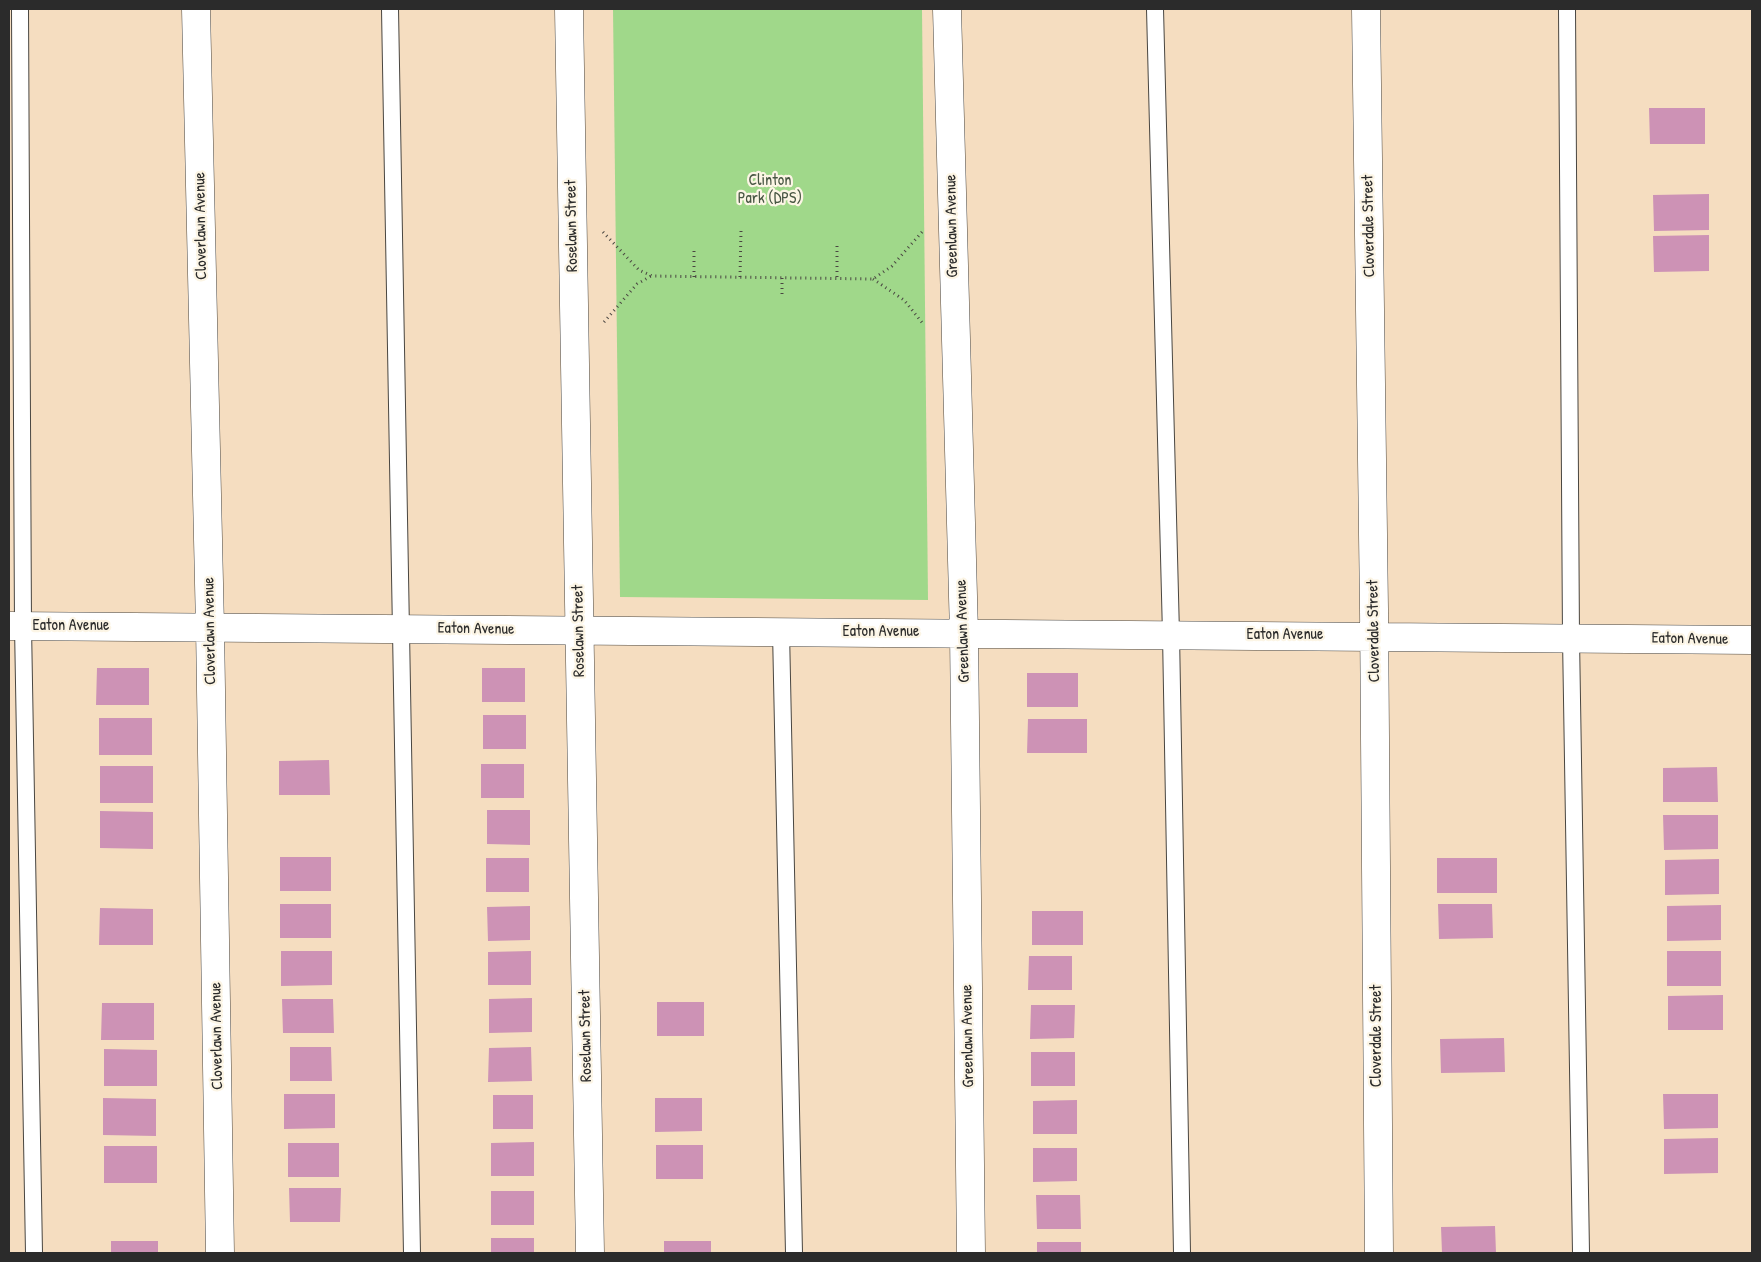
<!DOCTYPE html>
<style>
body{margin:0}
#map{position:relative;width:1761px;height:1262px;overflow:hidden;background:#f5ddc0;font-family:"Patrick Hand",sans-serif}
canvas{display:block}
.frame{position:absolute;inset:0;border:10px solid #2b2b2b;pointer-events:none}
</style>
<div id="map">
<canvas width="1761" height="1262"></canvas>
<div class="frame"></div>
</div>
<script>
const c = document.querySelector('canvas').getContext('2d');
c.lineJoin = 'round';
function fillPath(path, color) {
  c.fillStyle = color;
  c.fill(path, 'evenodd');
}
function toPath(rows) {
  const path = new Path2D();
  for (const r of rows) {
    path.moveTo(r[0], r[1]);
    for (let i = 2; i < r.length; i += 2) path.lineTo(r[i], r[i + 1]);
  }
  return path;
}
function strokePath(path, color, width, dash) {
  c.strokeStyle = color;
  c.lineWidth = width;
  c.lineCap = dash ? 'butt' : 'round';
  c.setLineDash(dash || []);
  c.stroke(path);
}
function label(font, color, halo, rows, align = 'center') {
  c.font = font + ' "Patrick Hand",sans-serif';
  c.lineWidth = 4.5;
  c.setLineDash([]);
  c.textBaseline = 'middle';
  c.strokeStyle = halo;
  c.fillStyle = color;
  for (const [text, x, y, turn = 0] of rows) {
    c.save();
    c.translate(x, y);
    c.rotate((+turn || 0) * Math.PI / 180);
    c.textAlign = isNaN(turn) ? turn : align;
    if (halo) c.strokeText(text, 0, 0);
    c.fillText(text, 0, 0);
    c.restore();
  }
}
fillPath(toPath([
 [613,9,922,9,928,600,620,597]
]), '#a0d88a');
fillPath(toPath([
 [1649,108,1705,108,1705,144,1650,144],
 [1709,194,1709,230,1654,231,1653,195],
 [1709,235,1709,271,1654,272,1653,236],
 [97,668,149,668,149,705,96,705],
 [482,668,525,668,525,702,482,702],
 [1027,673,1078,673,1078,707,1027,707],
 [483,715,526,715,526,749,483,749],
 [99,718,152,718,152,755,99,755],
 [1028,719,1087,719,1087,753,1027,753],
 [329,760,330,795,279,795,279,761],
 [481,764,524,764,524,798,481,798],
 [100,766,153,766,153,803,100,803],
 [1717,767,1718,802,1663,802,1663,768],
 [487,810,530,810,530,845,487,844],
 [100,811,153,812,153,849,100,848],
 [1663,815,1718,815,1718,849,1664,850],
 [280,857,331,857,331,891,280,891],
 [486,858,529,858,529,892,486,892],
 [1437,858,1497,858,1497,893,1437,893],
 [1719,859,1719,894,1665,895,1665,860],
 [280,904,331,904,331,938,280,938],
 [1438,904,1492,904,1493,938,1439,939],
 [1721,905,1721,940,1667,941,1667,906],
 [530,906,530,940,488,941,487,907],
 [100,908,153,909,153,945,99,945],
 [1032,911,1083,911,1083,945,1032,945],
 [281,951,332,951,332,985,281,986],
 [531,951,531,985,488,985,488,952],
 [1667,951,1721,951,1721,986,1667,986],
 [1029,956,1072,956,1072,990,1028,990],
 [1723,995,1723,1030,1668,1030,1668,996],
 [532,998,532,1032,489,1033,489,999],
 [282,999,333,999,334,1033,283,1033],
 [657,1002,704,1002,704,1036,657,1036],
 [102,1003,154,1003,154,1040,101,1040],
 [1031,1005,1075,1005,1074,1038,1030,1039],
 [1504,1038,1505,1072,1441,1073,1440,1039],
 [290,1047,331,1047,332,1081,290,1081],
 [531,1047,532,1081,488,1082,489,1048],
 [104,1049,157,1050,157,1086,104,1086],
 [1031,1052,1075,1052,1075,1086,1031,1086],
 [284,1094,335,1094,335,1128,284,1129],
 [1663,1094,1718,1094,1718,1128,1664,1129],
 [493,1095,533,1095,533,1129,493,1129],
 [103,1098,156,1099,156,1136,103,1135],
 [655,1098,702,1098,702,1131,655,1132],
 [1077,1100,1077,1134,1033,1134,1033,1101],
 [1718,1138,1718,1173,1664,1174,1664,1139],
 [534,1142,534,1176,491,1176,491,1143],
 [288,1143,339,1143,339,1177,288,1177],
 [656,1145,703,1145,703,1179,656,1179],
 [104,1146,157,1146,157,1183,104,1183],
 [1033,1148,1077,1148,1077,1181,1033,1182],
 [289,1188,341,1188,340,1222,290,1222],
 [491,1191,534,1191,534,1225,491,1225],
 [1036,1195,1080,1195,1081,1229,1037,1229],
 [1495,1226,1496,1253,1442,1253,1441,1227],
 [491,1238,534,1238,534,1253,491,1253],
 [111,1241,158,1241,158,1253,111,1253],
 [664,1241,711,1241,711,1253,664,1253],
 [1037,1242,1081,1242,1081,1253,1037,1253]
]), '#cd92b5');
const lane = toPath([
 [20,9,23,626,34,1253],
 [390,9,412,1253],
 [1155,9,1171,634,1182,1253],
 [1567,9,1571,638,1581,1253],
 [781,631,794,1253]
]);
const street = toPath([
 [196,9,210,627,220,1253],
 [569,9,590,1253],
 [947,9,964,633,971,1253],
 [1366,9,1374,609,1379,1253],
 [9,626,1752,640]
]);
strokePath(lane, '#494641', 18);
strokePath(street, '#494641', 29);
strokePath(toPath([
 [603,232,639,270,652,276,873,279,892,266,923,231],
 [837,246,837,278],
 [694,277,694,251],
 [740,277,741,231],
 [782,278,782,298],
 [873,279,904,300,924,325],
 [604,322,637,284,651,276]
]), '#494641', 3, [1, 4]);
strokePath(lane, '#fff', 16);
strokePath(street, '#fff', 28);
label('16px', '#485643', '#fcf5e5', [
 ["Clinton",770,181],
 ["Park (DPS)",770,199]
]);
label('16px', '#2b2b2b', '#fcf5e5', [
 ["Cloverlawn Avenue",201,226,-91],
 ["Roselawn Street",572,226,-91],
 ["Greenlawn Avenue",952,226,-91],
 ["Cloverdale Street",1369,226,-91],
 ["Eaton Avenue",71,626],
 ["Eaton Avenue",476,629,1],
 ["Cloverlawn Avenue",210,631,-91],
 ["Roselawn Street",579,631,-91],
 ["Greenlawn Avenue",963,631,-92],
 ["Cloverdale Street",1374,631,-91],
 ["Eaton Avenue",881,632],
 ["Eaton Avenue",1285,635],
 ["Eaton Avenue",1690,639,1],
 ["Cloverlawn Avenue",217,1036,-91],
 ["Roselawn Street",586,1036,-91],
 ["Greenlawn Avenue",968,1036,-91],
 ["Cloverdale Street",1377,1036,-90]
]);
</script>
